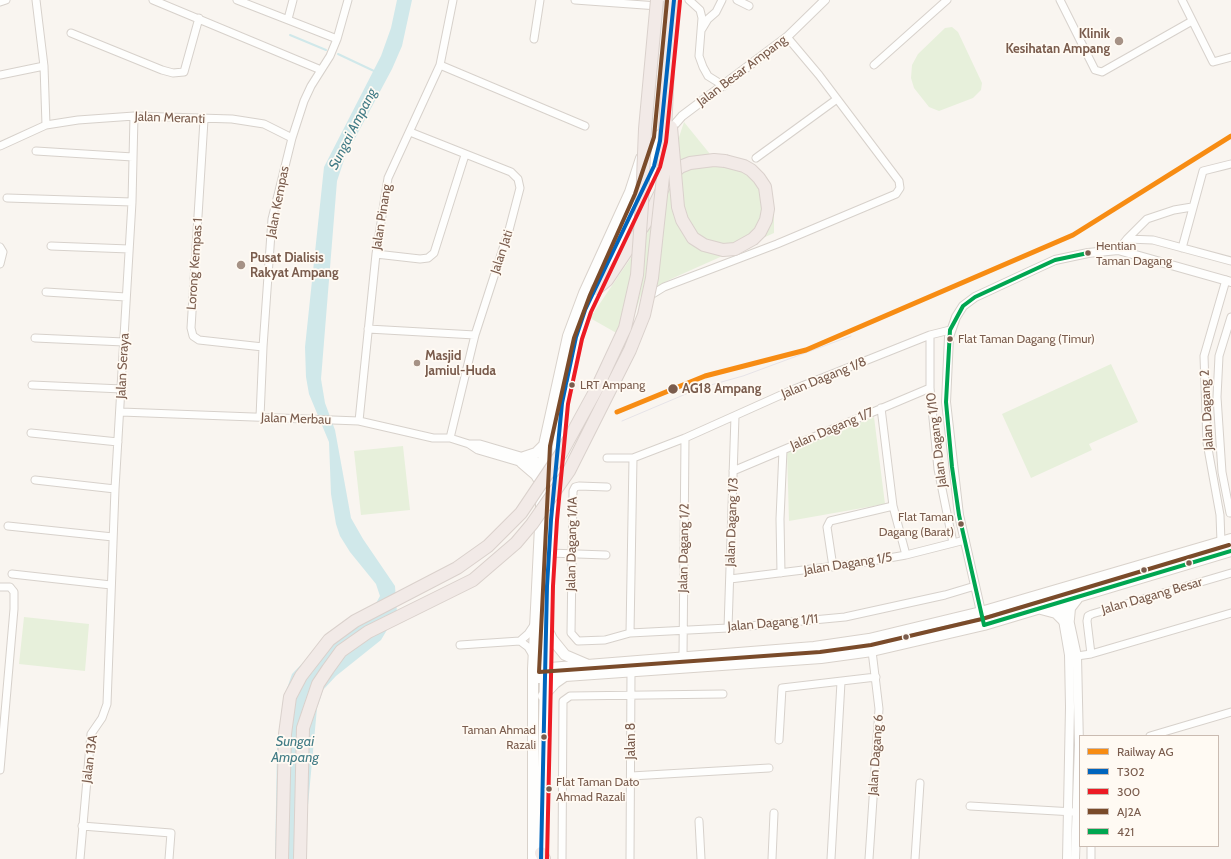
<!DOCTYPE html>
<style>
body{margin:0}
#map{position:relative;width:1231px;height:859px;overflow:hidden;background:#f9f5f0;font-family:Cabin,sans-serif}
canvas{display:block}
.legend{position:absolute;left:1079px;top:735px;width:140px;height:112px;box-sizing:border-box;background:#fffaf3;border:1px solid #cabbb1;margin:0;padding:5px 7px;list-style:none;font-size:12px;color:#7a5c4d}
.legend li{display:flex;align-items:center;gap:8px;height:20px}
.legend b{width:20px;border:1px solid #cabbb1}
</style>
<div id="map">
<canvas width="1231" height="859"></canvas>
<ul class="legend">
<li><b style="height:5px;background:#f78c13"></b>Railway AG</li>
<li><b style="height:5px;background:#0065bd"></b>T302</li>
<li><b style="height:5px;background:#ed1b24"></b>300</li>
<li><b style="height:5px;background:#7a4b2a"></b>AJ2A</li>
<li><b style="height:5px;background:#00a651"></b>421</li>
</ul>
</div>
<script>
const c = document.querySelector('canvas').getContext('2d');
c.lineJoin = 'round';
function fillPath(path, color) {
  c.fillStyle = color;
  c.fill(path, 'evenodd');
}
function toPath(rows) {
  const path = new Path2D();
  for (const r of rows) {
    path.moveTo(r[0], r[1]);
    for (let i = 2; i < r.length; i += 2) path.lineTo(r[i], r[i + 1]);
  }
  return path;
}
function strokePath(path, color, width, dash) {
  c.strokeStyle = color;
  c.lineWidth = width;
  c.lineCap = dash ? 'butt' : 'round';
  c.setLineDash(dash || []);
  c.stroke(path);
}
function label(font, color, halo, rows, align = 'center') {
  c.font = font + ' Cabin,sans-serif';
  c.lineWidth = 3.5;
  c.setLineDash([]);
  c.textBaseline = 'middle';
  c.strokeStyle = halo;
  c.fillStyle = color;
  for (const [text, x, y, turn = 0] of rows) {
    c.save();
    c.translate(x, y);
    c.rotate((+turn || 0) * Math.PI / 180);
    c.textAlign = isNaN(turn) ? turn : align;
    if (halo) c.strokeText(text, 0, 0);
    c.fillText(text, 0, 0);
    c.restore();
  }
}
fillPath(toPath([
 [952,27,958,32,982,83,981,90,973,98,939,111,929,107,914,88,911,78,912,65,918,54,945,28],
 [684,122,710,154,742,160,769,191,774,210,774,233,671,279,641,295,627,339,590,318,647,234],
 [1111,364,1138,422,1089,444,1092,450,1031,478,1002,414],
 [874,417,885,504,789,521,787,452],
 [403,446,410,510,361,515,354,451],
 [24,617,89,624,85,671,19,664]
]), '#e7f0db');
fillPath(toPath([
 [397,0,412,0,402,46,392,69,345,157,337,181,321,379,325,403,335,430,351,518,363,539,395,586,397,613,381,640,336,676,323,690,317,708,303,859,275,859,277,748,283,700,292,674,319,646,375,605,380,596,376,584,350,552,340,536,336,524,331,494,329,442,309,394,306,377,305,347,324,167,381,56,391,28]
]), '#d0e8ea');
strokePath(toPath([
 [290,35,326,50],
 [338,54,374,71]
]), '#d0e8ea', 2);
const minor = toPath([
 [36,0,44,66,46,125],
 [153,0,321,70],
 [237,0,337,39],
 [575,0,658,6],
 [689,0,700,10,702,18,699,56,703,67,708,76,724,86],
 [737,0,749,6],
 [1060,0,1095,70,1102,72,1192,21],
 [1182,0,1213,62,1231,57],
 [0,2,6,0],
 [288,19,293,0],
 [702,29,708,19,716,12,722,0],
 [71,33,162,70,173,73,184,72,199,18],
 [534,39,540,0],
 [440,65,585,126],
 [874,65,947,0],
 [0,75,44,66],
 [204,120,191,328,193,336,199,340,263,347],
 [410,132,511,172,518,179,520,188,509,230,475,335,450,438],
 [0,146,46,125,78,120,134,116,232,119,264,124,292,138],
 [36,151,133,157],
 [756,158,837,99],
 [7,198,132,202],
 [1127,239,1147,219,1174,210,1192,207],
 [51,246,129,249],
 [0,247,3,252,0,264],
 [1182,248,1203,171,1231,164],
 [1118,250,1127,239,1153,240,1231,261],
 [376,254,420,259,428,258,434,253,465,155],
 [46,292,126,297],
 [648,299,651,295,664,287,777,244,896,194,900,188,899,181,819,75,787,37],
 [368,329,475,335],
 [930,335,930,388,938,469,953,543],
 [35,338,124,342],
 [32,385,122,389],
 [881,408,893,506,906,555],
 [121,412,359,421,433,438,450,438,469,444,478,450,536,467,541,466],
 [260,417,263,347,272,219,292,138,304,101,311,86,330,56,337,39,348,0],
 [359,421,376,254,388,178,440,65,453,0],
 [31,433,118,442],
 [469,444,480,444,524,457,537,461,541,466],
 [607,458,633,458,685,438,792,390,930,335,950,330],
 [733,471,930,388],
 [35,480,115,489],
 [607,487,579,486,575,487,573,491,571,633,578,641,605,640,630,633,728,628,845,617,945,595,975,586],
 [1230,513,1222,472,1217,397,1219,356,1231,317],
 [8,526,113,537],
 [1221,542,1220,515,1207,443,1204,356,1226,280],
 [549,553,606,555],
 [833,567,827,527,830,521,893,506],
 [781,573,780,519,783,450],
 [12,574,111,585],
 [730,579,860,563,906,555,965,540],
 [0,587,10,587,14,592,14,609,0,770],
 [728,628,735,416],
 [630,633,633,458],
 [520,641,528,634,534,625],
 [460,645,520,641,528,647,534,657],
 [1091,654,1087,621,1088,616,1092,614,1231,573],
 [1077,656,1091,654,1231,613],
 [683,657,685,438],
 [1150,736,1231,712],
 [779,740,782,688,876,677],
 [631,776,769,768],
 [970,806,1074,812],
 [699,821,701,859],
 [82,826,171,833,169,859],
 [80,859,91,734,102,718,107,704,115,489,132,202,134,116],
 [562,859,563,701,570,696,723,694],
 [630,859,631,671],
 [772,859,774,813],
 [831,859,841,682],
 [869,859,879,709,872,651],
 [915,859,920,783],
 [1091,859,1091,846]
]);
const tertiary = toPath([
 [669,131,682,116,787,37,825,0],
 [1059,589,1069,619,1077,656,1079,745,1075,859],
 [1053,591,1063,620,1069,655,1070,707,1067,859],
 [984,625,959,515,946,402,949,337,956,317,963,306,975,297,1031,271,1055,260,1088,253,1118,250,1231,282]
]);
const secondary = toPath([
 [524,457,536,453,544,445],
 [522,463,536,475,541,483],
 [1041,609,1056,613,1063,620],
 [1069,619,1070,608,1080,595],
 [546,627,552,639,565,655,586,664],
 [537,669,814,647,869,639,981,612,1231,539],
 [537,678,821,658,872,651,984,625,1231,551],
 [543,696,555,683,565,676],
 [533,859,533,669,544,445,568,336,584,293,630,192,641,158],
 [541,859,547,586,551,520,562,403,576,337,585,310,654,166,660,135]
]);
const motorway = toPath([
 [596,289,607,280,646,222,668,178,680,167,690,163,714,160,725,161],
 [541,853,544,859]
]);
strokePath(minor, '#d7d1cb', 9);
strokePath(tertiary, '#d7d1cb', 10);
strokePath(secondary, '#d9d2cb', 12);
strokePath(motorway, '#dad1cc', 14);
strokePath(minor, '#fefefd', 7);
strokePath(tertiary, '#fefefd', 8);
strokePath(secondary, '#fefefd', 10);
strokePath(motorway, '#f2eae7', 12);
strokePath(toPath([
 [622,421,700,388,743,376,851,336]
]), '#e6e3e7', 1);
const motorwayBridge = toPath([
 [671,127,678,207,682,220,693,238,704,245,723,250,735,249,753,239,760,232,766,220,768,209,765,187,759,178,751,170,744,166,725,161],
 [282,859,285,734,290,697,301,676,329,640,355,621,457,568,488,546,521,513,562,452,597,388,625,328,637,275,642,204,645,129,657,0],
 [300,859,303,728,318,684,328,669,341,651,368,632,473,580,516,543,532,524,569,471,630,350,644,315,652,278,663,177,671,0]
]);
strokePath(motorwayBridge, '#dad1cc', 14, []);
strokePath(motorwayBridge, '#f2eae7', 12);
strokePath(toPath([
 [541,859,547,586,551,520,562,403,576,337,585,310,654,166,660,141,674,0]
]), '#0065bd', 4);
strokePath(toPath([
 [547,859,553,586,557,520,568,404,582,339,591,312,660,167,666,142,680,1]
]), '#ed1b24', 4);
strokePath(toPath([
 [667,1,654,137,635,194,590,295,574,338,550,446,539,672,820,652,871,645,982,619,1229,545]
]), '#7a4b2a', 4);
strokePath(toPath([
 [1088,253,1055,260,975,297,963,306,950,330,946,402,952,467,959,515,984,625,1231,551]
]), '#00a651', 4);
strokePath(toPath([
 [617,412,705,376,806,350,1073,235,1231,136]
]), '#f78c13', 5);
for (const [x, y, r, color] of [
 [1119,41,5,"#a69286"],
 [1088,253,3.5,"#7a5c4d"],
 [241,265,5,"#a69286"],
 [950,339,3.5,"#7a5c4d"],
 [417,363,4,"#a69286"],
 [572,385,3.5,"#7a5c4d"],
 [673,389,5.5,"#7a5c4d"],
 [961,524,3.5,"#7a5c4d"],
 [1189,563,3.5,"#7a5c4d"],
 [1144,570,3.5,"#7a5c4d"],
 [906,637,3.5,"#7a5c4d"],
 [544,737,3.5,"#7a5c4d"],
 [549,789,3.5,"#7a5c4d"]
]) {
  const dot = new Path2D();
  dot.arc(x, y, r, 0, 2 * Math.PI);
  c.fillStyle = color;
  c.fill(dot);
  strokePath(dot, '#fffaf3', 1.5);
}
label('12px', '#7a5c4d', '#fffaf3', [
 ["Hentian",1096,246],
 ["Taman Dagang",1096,261],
 ["Flat Taman Dagang (Timur)",958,339],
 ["LRT Ampang",580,385],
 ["Flat Taman",954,517,"right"],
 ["Dagang (Barat)",954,532,"right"],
 ["Taman Ahmad",536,730,"right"],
 ["Razali",536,745,"right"],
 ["Flat Taman Dato",556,782],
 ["Ahmad Razali",556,797]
], 'left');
label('bold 13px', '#7a5c4d', '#fffaf3', [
 ["Klinik",1110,34,"right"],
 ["Kesihatan Ampang",1110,49,"right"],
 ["Pusat Dialisis",250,258],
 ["Rakyat Ampang",250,273],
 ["Masjid",425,356],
 ["Jamiul-Huda",425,371]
], 'left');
label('13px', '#7a5c4d', '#fffaf3', [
 ["Jalan Besar Ampang",742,71,-37],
 ["Jalan Meranti",170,118,2],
 ["Jalan Kempas",278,202,-79],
 ["Jalan Pinang",382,217,-81],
 ["Jalan Jati",502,252,-72],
 ["Lorong Kempas 1",195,264,-86],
 ["Jalan Seraya",123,366,-87],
 ["Jalan Dagang 1/8",824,378,-22],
 ["Jalan Dagang 2",1207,410,-93],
 ["Jalan Merbau",296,419,2],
 ["Jalan Dagang 1/7",832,429,-23],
 ["Jalan Dagang 1/10",937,440,-97],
 ["Jalan Dagang 1/3",732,522,-88],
 ["Jalan Dagang 1/1A",572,544,-89],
 ["Jalan Dagang 1/2",684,548,-89],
 ["Jalan Dagang 1/5",848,564,-9],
 ["Jalan Dagang Besar",1152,596,-16],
 ["Jalan Dagang 1/11",773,623,-5],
 ["Jalan 8",631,741,-90],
 ["Jalan Dagang 6",876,755,-86],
 ["Jalan 13A",90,759,-82]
]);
label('bold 13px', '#7a5c4d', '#fffaf3', [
 ["AG18 Ampang",682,389]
], 'left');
label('italic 14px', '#437c86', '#fffaf3', [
 ["Sungai Ampang",353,129,-63],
 ["Sungai",295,742],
 ["Ampang",295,758]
]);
</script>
